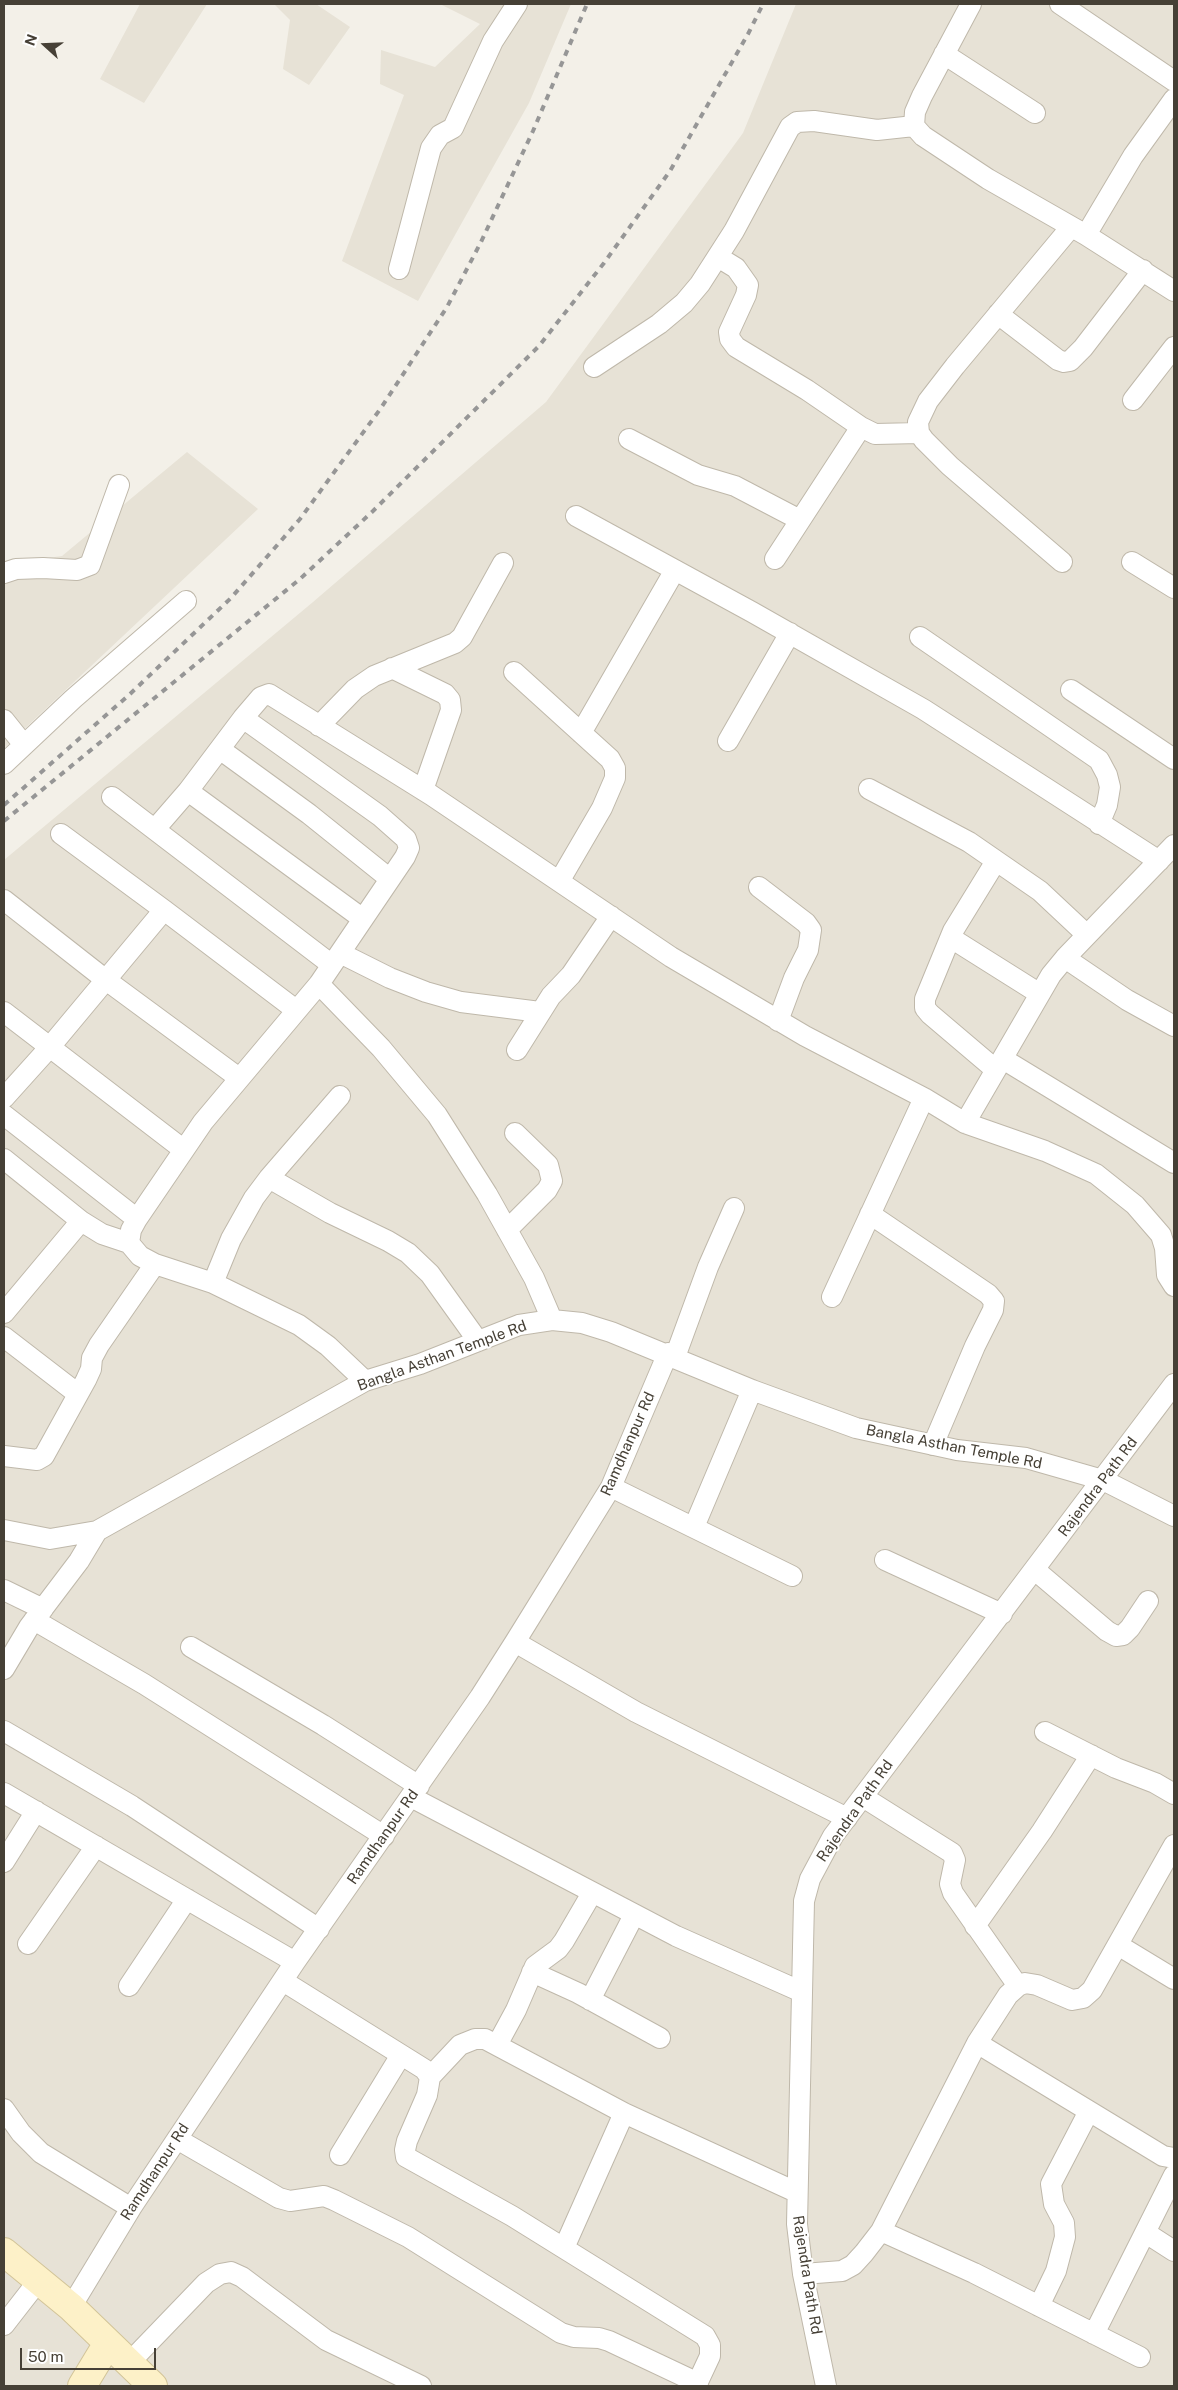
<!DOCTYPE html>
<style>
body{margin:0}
#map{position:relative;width:1178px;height:2390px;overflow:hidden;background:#f3f0e8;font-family:"Public Sans",sans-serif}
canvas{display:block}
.frame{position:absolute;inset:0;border:5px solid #464036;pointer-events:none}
.north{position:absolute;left:20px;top:20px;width:50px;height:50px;-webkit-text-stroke:4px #fff;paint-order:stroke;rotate:290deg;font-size:14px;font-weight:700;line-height:20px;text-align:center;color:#464036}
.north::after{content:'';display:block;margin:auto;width:18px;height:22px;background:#464036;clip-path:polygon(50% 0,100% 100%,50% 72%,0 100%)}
.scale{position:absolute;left:20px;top:2348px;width:136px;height:22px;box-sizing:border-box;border:2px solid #464036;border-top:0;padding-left:6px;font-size:15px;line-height:18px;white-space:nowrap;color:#464036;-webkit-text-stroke:4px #fff;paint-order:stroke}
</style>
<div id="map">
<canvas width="1178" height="2390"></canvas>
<div class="frame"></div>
<div class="north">N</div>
<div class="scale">50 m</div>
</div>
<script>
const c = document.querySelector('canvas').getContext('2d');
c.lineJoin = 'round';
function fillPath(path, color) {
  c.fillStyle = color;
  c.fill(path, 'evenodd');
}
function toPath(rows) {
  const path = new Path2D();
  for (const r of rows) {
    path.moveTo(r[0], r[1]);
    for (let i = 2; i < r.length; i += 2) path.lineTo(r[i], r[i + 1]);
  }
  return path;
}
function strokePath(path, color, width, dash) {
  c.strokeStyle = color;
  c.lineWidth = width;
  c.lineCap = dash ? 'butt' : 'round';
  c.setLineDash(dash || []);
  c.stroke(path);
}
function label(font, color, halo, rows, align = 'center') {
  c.font = font + ' "Public Sans",sans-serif';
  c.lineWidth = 4;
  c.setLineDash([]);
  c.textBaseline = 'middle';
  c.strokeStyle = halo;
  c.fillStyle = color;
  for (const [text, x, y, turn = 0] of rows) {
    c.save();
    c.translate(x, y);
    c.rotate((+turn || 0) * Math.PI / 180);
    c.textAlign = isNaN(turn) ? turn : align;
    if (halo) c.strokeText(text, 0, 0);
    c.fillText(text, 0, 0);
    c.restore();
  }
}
fillPath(toPath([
 [140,4,207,4,144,103,100,79],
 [274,4,316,4,350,27,309,85,283,69,290,20],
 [440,4,571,4,529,103,418,301,342,261,404,95,380,84,381,50,435,67,480,24],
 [796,4,1174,4,1174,2386,4,2386,4,860,313,602,546,402,743,133],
 [187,452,258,509,4,748,4,564,62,556]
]), '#e7e2d6');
const street = toPath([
 [971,4,922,96,915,112,914,126,923,136,988,179,1086,235,1174,291],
 [1060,4,1174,81],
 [944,54,1035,113],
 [1086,235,1133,156,1174,99],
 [718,257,736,268,748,285,746,295,729,332,730,339,736,347,807,390,861,427,875,434,919,433],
 [399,269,431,148,440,135,453,128,493,41,517,4],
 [998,314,1058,360,1064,362,1070,361,1083,348,1143,270],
 [594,367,659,324,684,303,700,284,734,231,790,127,797,122,814,121,877,130,914,126],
 [1133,400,1174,347],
 [629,439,698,475,735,486,800,520],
 [576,516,752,612,923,709,1159,861],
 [775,559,861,427],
 [1062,562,950,466,924,440,919,433,918,422,928,401,955,366,1071,227],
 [1132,562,1174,588],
 [4,573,16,569,43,568,77,570,90,565,119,485],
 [920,637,1099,760,1107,775,1110,787,1107,805,1099,824],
 [392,668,445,694,450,700,451,710,423,790],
 [514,672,610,759,615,768,615,778,602,808,560,880],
 [1071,690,1174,759],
 [243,718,380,816,406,839,409,848,405,857,319,984,203,1122,137,1219,131,1230,129,1243,140,1256,155,1264,213,1283,299,1325,328,1346,365,1381],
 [4,720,24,745],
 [319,726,355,689,374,676,455,643,462,637,503,563],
 [581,733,675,570],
 [728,741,790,633],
 [221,750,309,814,390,879],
 [4,764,73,699,186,601],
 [869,789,969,842,1040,891,1087,935],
 [188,791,363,919],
 [112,797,332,965],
 [155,829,188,791,243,718,261,697,269,694,431,795,671,957,805,1036,924,1098,965,1123,1045,1151,1096,1174,1135,1205,1161,1235,1165,1248,1167,1275,1174,1286],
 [61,834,164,910,296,1010],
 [759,887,806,923,811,930,808,950,794,978,778,1021],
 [4,900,106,980,239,1078],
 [951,938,1040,994],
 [340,953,390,978,426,992,461,1002,540,1012],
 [1065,958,1127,1000,1174,1026],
 [319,984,381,1048,437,1115,487,1194,534,1278,552,1320],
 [4,1012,184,1150],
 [517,1050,551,996,571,975,611,916],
 [1003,1059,1174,1163],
 [996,1070,930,1014,925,1008,925,999,953,931,996,861],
 [4,1098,49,1048,164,910],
 [4,1115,137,1219],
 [965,1123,1051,975,1065,958,1174,845],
 [4,1159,81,1221,102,1234,129,1243],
 [269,1178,330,1213,388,1241,408,1253,430,1274,478,1341],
 [870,1214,988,1294,994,1301,993,1310,975,1346,933,1445],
 [507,1230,547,1190,552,1181,548,1165,515,1133],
 [213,1283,231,1239,254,1198,269,1178,340,1096],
 [832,1297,924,1098],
 [4,1313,81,1221],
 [4,1337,78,1394],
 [675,1357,708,1267,734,1208],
 [4,1456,37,1460,44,1456,86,1380,91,1369,92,1358,99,1345,155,1264],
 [611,1487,792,1576],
 [694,1527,752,1390],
 [4,1530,50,1539,97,1531,365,1381,420,1364,519,1325,552,1320,582,1323,611,1332,752,1390,856,1428,957,1450,1026,1458,1103,1480,1174,1516],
 [885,1560,1002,1614],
 [1035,1570,1107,1631,1116,1636,1123,1635,1130,1628,1148,1601],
 [4,1590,43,1609],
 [34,1620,144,1684,384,1836],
 [515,1642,636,1712,847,1818],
 [191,1647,323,1725,419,1786],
 [4,1669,29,1627,79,1561,97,1531],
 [4,1731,132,1806,319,1929],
 [1045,1732,1116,1768,1155,1783,1174,1794],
 [4,1793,295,1962],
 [411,1797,676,1936,802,1992],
 [863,1797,952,1853,955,1860,950,1884,953,1893,1018,1986],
 [4,1862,36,1811],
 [975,1926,1042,1831,1091,1755],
 [28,1944,96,1846],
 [1118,1945,1174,1979],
 [532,1972,578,1993,660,2038],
 [283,1981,424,2069,430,2077,427,2095,407,2141,405,2150,406,2157,512,2216,705,2336,710,2345,710,2356,696,2386],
 [129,1986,187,1899],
 [590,2000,634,1915],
 [977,2043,1163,2156,1174,2158],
 [497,2045,516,2010,535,1966,558,1949,564,1941,592,1893],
 [430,2077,460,2045,475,2039,485,2039,624,2113,796,2192],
 [4,2109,21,2133,41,2153,131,2208],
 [177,2139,279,2198,290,2201,324,2196,334,2200,408,2237,561,2333,574,2337,599,2338,609,2341,698,2383],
 [340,2155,401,2055],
 [881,2231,974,2273,1140,2357],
 [1146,2233,1174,2251],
 [564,2248,624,2113],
 [803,2274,842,2271,853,2265,864,2253,881,2231,977,2043,1008,1995,1018,1986,1025,1983,1037,1985,1072,2000,1083,1998,1092,1990,1174,1845],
 [1039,2306,1056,2271,1065,2237,1064,2223,1054,2204,1051,2184,1089,2111],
 [71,2307,131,2208,295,1962,480,1697,515,1642,611,1487,668,1353],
 [4,2325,39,2280],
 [1094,2334,1174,2175],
 [129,2363,206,2283,220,2274,231,2272,242,2277,326,2340,421,2386],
 [826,2386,803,2274,797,2224,804,1901,810,1879,833,1836,1174,1384]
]);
const secondary = toPath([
 [4,2252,71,2307,153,2386],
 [82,2386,108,2343]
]);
strokePath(street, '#bfb8aa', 22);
strokePath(secondary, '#d2c498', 30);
strokePath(street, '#fff', 20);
strokePath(secondary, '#fdf1c8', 28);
strokePath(toPath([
 [4,805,130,694,231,598,300,519,381,408,447,307,481,242,533,131,587,4],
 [4,821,300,579,373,511,539,346,604,263,670,171,748,34,763,4]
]), '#969696', 4, [6, 6]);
label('15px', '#464036', '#fff', [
 ["Bangla Asthan Temple Rd",442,1356,-20],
 ["Ramdhanpur Rd",628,1444,-66],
 ["Bangla Asthan Temple Rd",954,1447,11],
 ["Rajendra Path Rd",1098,1487,-53],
 ["Rajendra Path Rd",855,1811,-55],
 ["Ramdhanpur Rd",383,1837,-55],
 ["Ramdhanpur Rd",155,2172,-57],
 ["Rajendra Path Rd",807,2275,81]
]);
</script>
